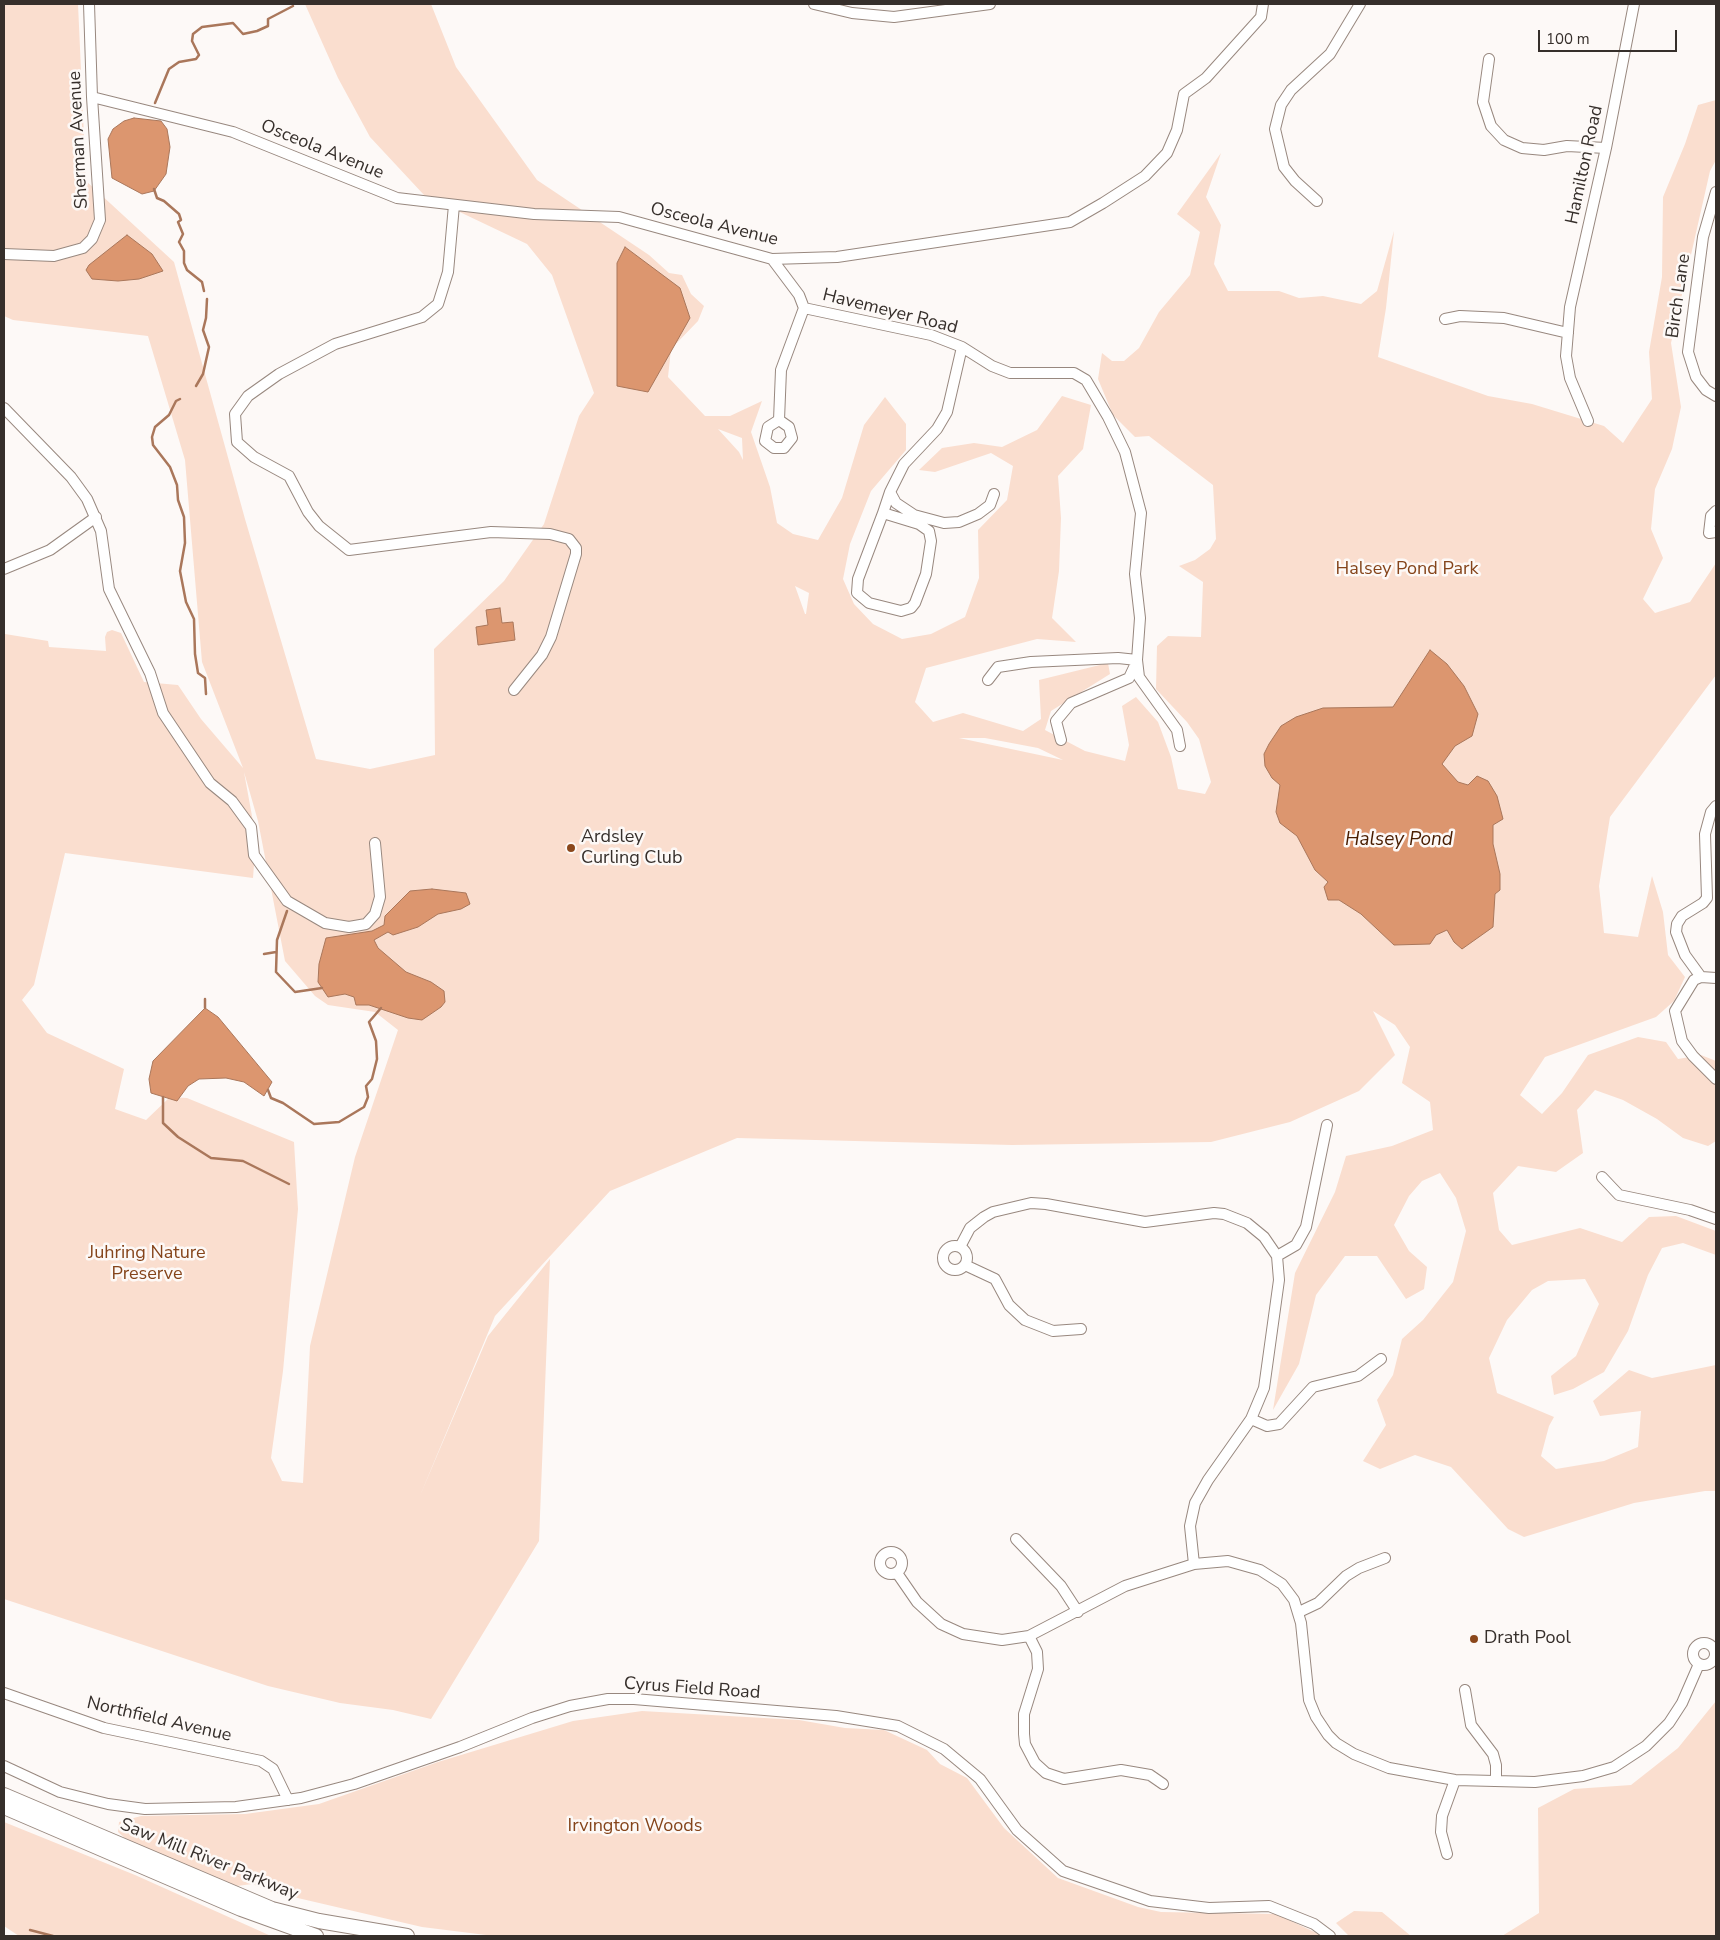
<!DOCTYPE html>
<style>
body{margin:0}
#map{position:relative;width:1720px;height:1940px;overflow:hidden;background:#fdf9f7;font-family:"Nunito Sans",sans-serif}
canvas{display:block}
.frame{position:absolute;inset:0;border:5px solid #362f2b;pointer-events:none}
.scale{position:absolute;left:1538px;top:30px;width:139px;height:22px;box-sizing:border-box;border:2px solid #362f2b;border-top:0;padding-left:6px;font-size:15px;line-height:18px;white-space:nowrap;color:#362f2b;-webkit-text-stroke:4px #fdf9f7;paint-order:stroke}
</style>
<div id="map">
<canvas width="1720" height="1940"></canvas>
<div class="frame"></div>
<div class="scale">100 m</div>
</div>
<script>
const c = document.querySelector('canvas').getContext('2d');
c.lineJoin = 'round';
function fillPath(path, color) {
  c.fillStyle = color;
  c.fill(path, 'evenodd');
}
function toPath(rows) {
  const path = new Path2D();
  for (const r of rows) {
    if (r.length === 3) {
      path.moveTo(r[0] + r[2], r[1]);
      path.arc(r[0], r[1], r[2], 0, 2 * Math.PI);
      continue;
    }
    path.moveTo(r[0], r[1]);
    for (let i = 2; i < r.length; i += 2) path.lineTo(r[i], r[i + 1]);
  }
  return path;
}
function strokePath(path, color, width, dash) {
  c.strokeStyle = color;
  c.lineWidth = width;
  c.lineCap = dash ? 'butt' : 'round';
  c.setLineDash(dash || []);
  c.stroke(path);
}
function label(font, color, halo, rows, align = 'center') {
  c.font = font + ' "Nunito Sans",sans-serif';
  c.lineWidth = 5;
  c.setLineDash([]);
  c.textBaseline = 'middle';
  c.strokeStyle = halo;
  c.fillStyle = color;
  for (const [text, x, y, turn = 0] of rows) {
    c.save();
    c.translate(x, y);
    c.rotate((+turn || 0) * Math.PI / 180);
    c.textAlign = isNaN(turn) ? turn : align;
    if (halo) c.strokeText(text, 0, 0);
    c.fillText(text, 0, 0);
    c.restore();
  }
}
fillPath(toPath([
 [4,4,78,4,86,181,174,262,245,519,316,759,370,769,435,755,434,649,504,581,544,524,579,416,594,393,552,275,527,244,424,195,370,137,338,78,305,4,431,4,456,67,537,180,649,255,669,273,682,275,691,294,704,306,698,321,671,349,668,377,705,416,730,416,762,401,751,432,770,487,777,523,793,534,818,540,842,498,864,425,885,397,906,424,906,450,871,491,850,544,843,579,854,604,873,624,902,639,931,634,965,617,979,578,978,530,1007,500,1013,466,991,453,935,472,919,470,942,448,974,443,1002,447,1037,430,1062,396,1091,405,1083,449,1058,476,1061,518,1059,571,1052,618,1076,642,1037,639,926,668,915,702,933,722,963,713,1023,731,1041,719,1039,680,1108,663,1110,674,1051,711,1045,730,1085,751,1125,761,1129,745,1122,706,1136,697,1158,722,1171,757,1178,789,1205,794,1211,782,1199,739,1187,722,1156,689,1157,646,1168,636,1201,637,1203,582,1179,566,1195,560,1210,549,1216,539,1213,485,1149,436,1135,437,1113,415,1098,379,1102,353,1112,361,1124,361,1139,348,1159,312,1190,275,1200,232,1177,214,1221,153,1206,197,1221,225,1214,264,1228,291,1279,291,1299,298,1323,296,1361,304,1377,291,1394,231,1386,308,1378,357,1488,396,1532,404,1604,426,1623,443,1652,399,1649,352,1662,277,1663,197,1685,144,1698,105,1716,100,1716,160,1710,171,1671,343,1681,407,1672,449,1655,489,1651,529,1663,558,1643,599,1655,613,1690,602,1716,563,1716,675,1610,817,1599,886,1604,933,1638,937,1652,876,1663,912,1668,955,1685,977,1674,1001,1656,1017,1545,1057,1520,1095,1542,1114,1562,1093,1588,1055,1638,1037,1666,1042,1678,1059,1701,1055,1716,1061,1716,1141,1708,1146,1683,1138,1657,1119,1623,1100,1595,1090,1577,1110,1583,1153,1556,1172,1518,1166,1493,1193,1499,1230,1512,1245,1580,1228,1622,1242,1649,1217,1676,1216,1716,1231,1716,1255,1683,1243,1662,1248,1648,1275,1628,1331,1604,1372,1573,1389,1554,1395,1551,1376,1576,1356,1599,1304,1585,1279,1548,1281,1532,1290,1507,1320,1489,1358,1497,1393,1554,1417,1549,1426,1541,1456,1556,1469,1604,1461,1638,1447,1641,1411,1600,1416,1593,1401,1629,1370,1652,1378,1716,1365,1716,1491,1705,1491,1634,1503,1524,1537,1508,1529,1451,1467,1415,1455,1380,1469,1363,1461,1386,1425,1377,1400,1393,1375,1402,1339,1423,1320,1453,1282,1466,1231,1456,1198,1440,1173,1422,1181,1409,1196,1394,1225,1409,1251,1427,1267,1424,1289,1406,1299,1377,1256,1345,1256,1316,1295,1299,1364,1273,1410,1295,1273,1335,1192,1346,1156,1392,1146,1433,1130,1430,1102,1402,1083,1410,1047,1395,1025,1373,1011,1395,1055,1359,1091,1290,1122,1211,1142,1012,1145,737,1138,610,1191,495,1316,419,1498,488,1336,550,1259,539,1541,431,1719,393,1710,340,1703,268,1686,4,1599,4,629,5,634,48,641,49,647,106,651,105,637,107,632,112,630,121,633,144,682,178,685,201,719,243,768,202,662,185,460,148,336,13,320,4,316],
 [718,429,742,438,743,460,739,452],
 [795,586,809,593,806,614,805,614],
 [985,738,1038,748,1063,760,959,738],
 [244,772,258,821,285,961,315,996,328,1005,375,1012,398,1030,355,1157,310,1346,303,1483,282,1481,271,1458,283,1371,298,1209,294,1142,187,1098,170,1097,146,1120,115,1109,124,1069,47,1033,22,1000,34,985,65,853,253,878,256,838],
 [1716,1701,1716,1936,1502,1936,1539,1913,1538,1808,1574,1789,1631,1785,1678,1748],
 [642,1711,799,1720,845,1728,884,1730,927,1750,940,1764,967,1778,1004,1828,1058,1878,1138,1907,1161,1912,1276,1914,1323,1936,494,1936,422,1927,272,1892,252,1884,237,1886,127,1840,118,1832,119,1822,141,1816,245,1814,319,1804,438,1762,573,1721],
 [4,1822,135,1875,271,1936,19,1936,4,1926],
 [1354,1911,1382,1912,1411,1936,1349,1936,1336,1923]
]), '#fadecf');
const water = toPath([
 [134,118,161,121,167,129,170,147,166,174,154,191,142,194,112,178,108,139,113,129,124,121,134,118],
 [127,235,152,254,163,271,139,279,118,281,92,279,86,270,89,265,127,235],
 [625,247,680,288,690,318,648,392,617,386,617,263,625,247],
 [500,608,502,623,513,622,515,640,478,645,476,627,488,625,486,610,500,608],
 [1430,650,1447,664,1464,686,1478,714,1472,736,1455,746,1442,764,1458,782,1468,785,1477,776,1488,781,1497,796,1503,819,1493,825,1493,844,1500,874,1500,890,1495,894,1493,927,1462,949,1454,942,1447,930,1436,935,1430,944,1394,945,1361,914,1339,900,1328,900,1324,887,1328,882,1315,870,1297,836,1280,823,1276,812,1280,785,1272,778,1265,766,1264,754,1269,744,1281,726,1296,717,1323,708,1393,707,1430,650],
 [432,889,466,893,470,904,461,909,438,914,418,927,393,935,388,932,374,940,378,948,406,972,431,982,444,991,445,1002,441,1007,422,1020,408,1018,369,1005,356,1005,354,997,345,994,328,997,318,982,319,964,326,938,372,931,384,925,385,916,410,891,432,889],
 [205,1008,218,1017,272,1082,264,1096,244,1082,226,1078,199,1079,188,1086,177,1101,151,1093,149,1079,153,1061,205,1008]
]);
fillPath(water, '#dc966f');
strokePath(water, '#aa775b', 1);
strokePath(toPath([
 [155,103,169,69,179,62,196,59,199,55,192,41,193,34,202,27,233,23,243,34,257,31,268,26,268,19,293,6],
 [154,189,157,198,164,201,179,214,181,220,178,222,183,234,179,242,184,251,184,263,187,270,202,282,204,291],
 [196,386,203,374,209,347,203,330,206,318,207,299],
 [180,399,176,401,169,415,155,427,152,437,153,445,170,467,177,485,178,500,184,517,185,543,180,571,186,602,194,619,195,654,198,673,205,678,206,694],
 [287,911,277,940,276,972,295,992,322,988],
 [264,954,276,952],
 [205,1008,205,999],
 [268,1090,271,1098,283,1103,314,1124,339,1122,364,1107,368,1097,366,1086,372,1079,377,1059,376,1041,369,1022,381,1008],
 [163,1097,163,1123,178,1137,211,1158,243,1161,289,1184],
 [30,1930,53,1936]
]), '#aa775b', 2.5);
const minor = toPath([
 [814,4,852,13,894,17,990,4],
 [1489,59,1483,102,1491,126,1504,140,1522,148,1544,150,1567,146,1606,148],
 [92,97,233,132,397,198,534,214,619,217,772,259,837,257,1070,222,1103,203,1145,176,1167,153,1177,130,1184,94,1206,78,1261,17,1263,4],
 [1716,192,1703,237,1688,352,1696,377,1706,390,1716,396],
 [1317,201,1295,181,1284,167,1275,129,1281,105,1291,90,1330,54,1360,4],
 [454,205,448,272,438,304,422,317,335,344,279,374,248,396,235,414,237,442,254,457,289,476,308,512,319,526,349,550,491,532,550,534,569,539,576,548,576,554,551,637,542,655,514,690],
 [4,254,54,256,83,248,92,239,100,220,92,97,89,4],
 [772,259,799,295,804,308,931,335,962,347,992,366,1010,373,1074,373,1086,380,1108,417,1125,452,1141,513,1135,574,1140,618,1137,660,1139,677,1177,730,1180,746],
 [1445,319,1460,316,1504,318,1568,333],
 [4,408,71,477,87,499,101,531,109,589,150,673,163,713,210,783,232,801,251,827,254,855,287,901,325,923,349,927,366,924,375,914,380,897,375,843],
 [779,420,768,427,765,441,774,448,784,448,792,438,789,427,779,420,781,370,804,308],
 [1588,421,1570,378,1566,356,1570,307,1606,148,1634,4],
 [890,492,896,503,914,515,944,523,959,522,978,514,990,505,994,494],
 [1716,511,1711,516,1709,533,1716,532],
 [883,513,919,524,929,531,931,541,926,574,915,603,911,608,901,611,869,603,857,593,858,579,883,513],
 [883,513,890,492,904,464,937,429,947,412,962,347],
 [4,569,50,550,96,517],
 [988,680,998,667,1031,662,1118,658,1137,660],
 [1061,740,1056,721,1071,703,1129,678,1137,661],
 [1701,977,1685,955,1676,932,1677,924,1682,916,1703,903,1707,898,1705,834,1711,812,1716,806],
 [1716,978,1701,977,1694,980,1675,1011,1682,1041,1693,1056,1716,1079],
 [1602,1177,1619,1195,1690,1210,1716,1219],
 [955,1258,12],
 [960,1247,970,1228,984,1217,993,1212,1031,1203,1046,1204,1145,1222,1214,1213,1224,1214,1247,1223,1264,1237,1277,1256,1279,1280,1264,1388,1251,1419,1208,1480,1195,1503,1190,1526,1194,1564],
 [1277,1256,1296,1245,1306,1227,1327,1125],
 [965,1265,995,1279,1009,1305,1025,1320,1053,1331,1081,1329],
 [1251,1419,1267,1426,1279,1424,1313,1387,1358,1376,1381,1359],
 [1016,1539,1061,1586,1078,1612],
 [891,1563,11],
 [897,1573,917,1602,941,1624,963,1634,1002,1640,1029,1636,1125,1586,1194,1564,1228,1561,1260,1570,1282,1584,1294,1600,1301,1623,1309,1700,1316,1717,1328,1735,1336,1743,1354,1754,1389,1768,1455,1780,1535,1782,1583,1776,1614,1767,1646,1746,1669,1723,1682,1703,1699,1664],
 [1299,1612,1318,1603,1346,1576,1359,1568,1385,1558],
 [1029,1636,1037,1652,1038,1669,1024,1714,1024,1734,1025,1744,1035,1763,1046,1773,1064,1779,1121,1770,1150,1775,1163,1784],
 [1704,1654,11],
 [1465,1690,1471,1725,1493,1754,1496,1765,1496,1781],
 [4,1693,104,1728,261,1761,273,1769,288,1800],
 [4,1766,60,1792,108,1804,145,1809,236,1807,301,1798,354,1784,460,1747,532,1718,570,1706,608,1699,634,1699,836,1716,898,1726,944,1749,980,1779,1017,1830,1063,1871,1150,1901,1209,1908,1269,1906,1314,1924,1330,1936],
 [1447,1854,1441,1832,1442,1816,1455,1780]
]);
const highway = toPath([
 [4,1795,272,1909,319,1921,407,1936],
 [4,1807,241,1909,316,1936]
]);
strokePath(minor, '#98887f', 12);
strokePath(highway, '#98887f', 16);
strokePath(minor, '#fff', 10);
strokePath(highway, '#fff', 14);
for (const [x, y, r, color] of [
 [571,848,5,"#8b471b"],
 [1474,1639,5,"#8b471b"]
]) {
  const dot = new Path2D();
  dot.arc(x, y, r, 0, 2 * Math.PI);
  c.fillStyle = color;
  c.fill(dot);
  strokePath(dot, '#fdf9f7', 2);
}
label('18px', '#362f2b', '#fdf9f7', [
 ["Sherman Avenue",79,140,-93],
 ["Osceola Avenue",322,150,22],
 ["Hamilton Road",1585,165,-78],
 ["Osceola Avenue",714,225,14],
 ["Birch Lane",1679,296,-82],
 ["Havemeyer Road",890,312,14],
 ["Cyrus Field Road",692,1689,4],
 ["Northfield Avenue",159,1720,13],
 ["Saw Mill River Parkway",209,1860,22]
]);
label('18px', '#85441a', '#fdf9f7', [
 ["Halsey Pond Park",1407,570],
 ["Juhring Nature",147,1254],
 ["Preserve",147,1275],
 ["Irvington Woods",635,1827]
]);
label('18px', '#362f2b', '#fdf9f7', [
 ["Ardsley",581,838],
 ["Curling Club",581,859],
 ["Drath Pool",1484,1639]
], 'left');
label('italic 19px', '#491d00', '#fdf9f7', [
 ["Halsey Pond",1399,840]
]);
</script>
